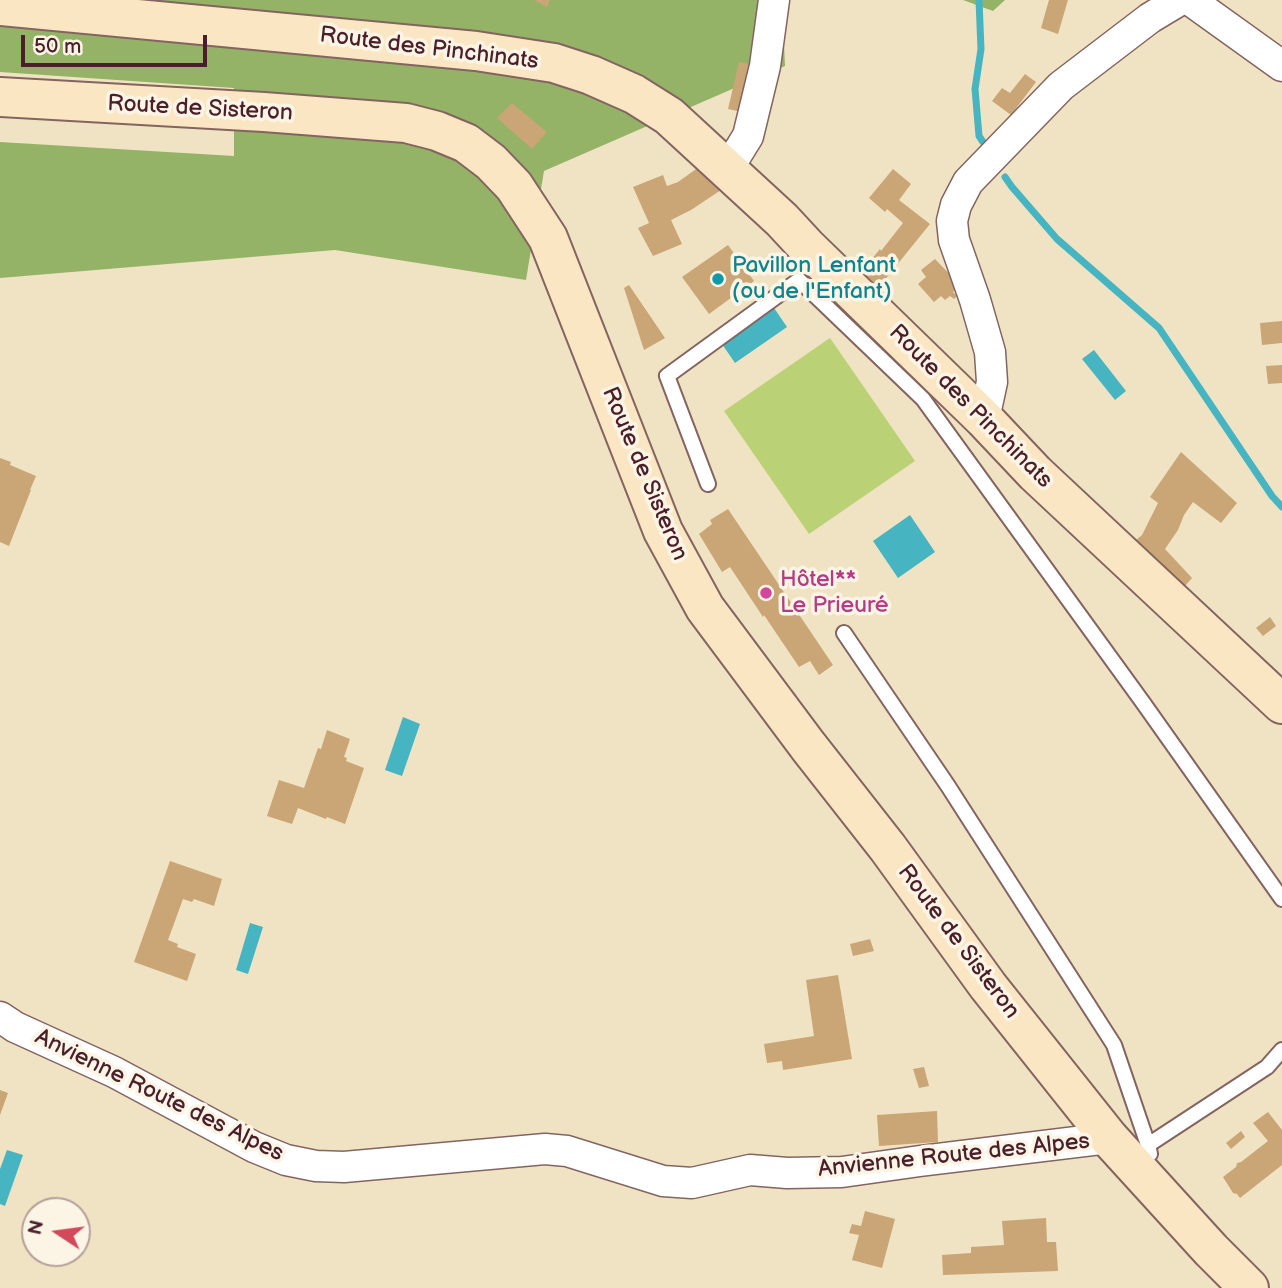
<!DOCTYPE html>
<meta charset="utf-8">
<style>
body{margin:0}
#map{position:relative;width:1282px;height:1288px;overflow:hidden;background:#f0e3c3;font-family:"Balsamiq Sans",sans-serif}
canvas{display:block}
.north{position:absolute;left:21px;top:1197px;width:70px;height:70px;box-sizing:border-box;background:#fcf5e5;border:2px solid #b59f9b;border-radius:50%;rotate:283deg;font-size:19px;font-weight:700;line-height:28px;text-align:center;color:#4a1f2b}
.north::after{content:'';display:block;margin:auto;width:24px;height:32px;background:#d1495b;clip-path:polygon(50% 0,100% 100%,50% 72%,0 100%)}
.scale{position:absolute;left:21px;top:35px;width:186px;height:32px;box-sizing:border-box;border:4px solid #4a1f2b;border-top:0;padding-left:9px;font-size:21px;line-height:24px;white-space:nowrap;color:#4a1f2b;-webkit-text-stroke:5px #fcf5e5;paint-order:stroke}
</style>
<div id="map">
<canvas width="1282" height="1288"></canvas>
<div class="north">N</div>
<div class="scale">50 m</div>
</div>
<script>
const c = document.querySelector('canvas').getContext('2d');
c.lineJoin = 'round';
function fillPath(path, color) {
  c.fillStyle = color;
  c.fill(path, 'evenodd');
}
function toPath(rows) {
  const path = new Path2D();
  for (const r of rows) {
    path.moveTo(r[0], r[1]);
    for (let i = 2; i < r.length; i += 2) path.lineTo(r[i], r[i + 1]);
  }
  return path;
}
function strokePath(path, color, width, dash) {
  c.strokeStyle = color;
  c.lineWidth = width;
  c.lineCap = dash ? 'butt' : 'round';
  c.setLineDash(dash || []);
  c.stroke(path);
}
function label(font, color, halo, rows, align = 'center') {
  c.font = font + ' "Balsamiq Sans",sans-serif';
  c.lineWidth = 7;
  c.setLineDash([]);
  c.textBaseline = 'middle';
  c.strokeStyle = halo;
  c.fillStyle = color;
  for (const [text, x, y, turn = 0] of rows) {
    c.save();
    c.translate(x, y);
    c.rotate((+turn || 0) * Math.PI / 180);
    c.textAlign = isNaN(turn) ? turn : align;
    if (halo) c.strokeText(text, 0, 0);
    c.fillText(text, 0, 0);
    c.restore();
  }
}
fillPath(toPath([
 [830,338,915,461,809,534,724,411]
]), '#bbd175');
fillPath(toPath([
 [0,0,782,0,785,66,544,171,526,280,335,250,0,278,0,142,234,156,234,88,0,72],
 [963,0,1005,0,993,11]
]), '#94b366');
fillPath(toPath([
 [772,305,787,327,735,363,720,341],
 [1094,350,1126,391,1115,400,1082,359],
 [910,515,935,552,898,578,873,541],
 [403,717,420,724,402,776,385,770],
 [250,923,263,927,248,974,236,970],
 [7,1150,23,1155,5,1206,0,1204,0,1169]
]), '#46b4c1');
strokePath(toPath([
 [979,0,981,49,975,89,979,136,983,142],
 [1005,177,1012,187,1057,239,1159,328,1272,496,1282,507]
]), '#46b4c1', 7);
fillPath(toPath([
 [534,0,550,0,547,7],
 [1049,0,1068,0,1058,34,1041,28],
 [739,62,754,65,742,112,728,109],
 [1025,74,1036,82,1011,115,992,101,1002,88,1010,93],
 [512,103,547,132,532,149,497,118],
 [699,167,721,190,691,210,671,220,682,244,653,256,638,228,649,223,633,187,663,175,667,186,678,182],
 [893,169,911,184,899,200,930,224,875,292,857,277,880,249,881,251,903,223,887,209,885,212,869,198],
 [728,245,754,281,709,314,682,277],
 [935,259,960,285,953,292,957,296,954,299,950,296,945,300,941,296,934,302,918,284,926,277,921,270],
 [629,285,665,338,644,350,624,288],
 [1282,321,1282,343,1262,345,1260,323],
 [1282,365,1282,383,1268,384,1266,366],
 [1181,452,1237,503,1221,523,1193,502,1184,515,1178,530,1165,549,1192,578,1178,594,1130,545,1142,535,1158,503,1150,497],
 [0,458,11,462,10,465,36,476,30,490,31,490,9,546,0,542],
 [728,509,833,665,819,675,810,661,799,667,764,615,763,617,730,567,722,572,699,534,712,524,710,520],
 [1270,617,1276,626,1263,636,1256,628],
 [327,730,350,739,344,757,347,758,346,761,364,768,345,824,327,817,326,819,298,808,292,824,267,816,279,780,304,788,318,748,321,749],
 [170,861,222,879,214,906,194,899,192,902,183,899,168,940,178,944,177,947,196,954,187,981,134,962],
 [870,939,874,951,853,956,850,944],
 [838,975,852,1059,783,1070,782,1061,767,1063,764,1044,814,1036,806,980],
 [924,1067,929,1086,919,1088,913,1069],
 [0,1090,8,1093,0,1115],
 [937,1111,938,1142,879,1146,877,1115],
 [1268,1112,1282,1130,1282,1165,1240,1198,1237,1194,1233,1193,1223,1177,1236,1167,1237,1163,1241,1162,1268,1141,1253,1123],
 [1241,1131,1245,1137,1231,1149,1226,1143],
 [865,1211,895,1219,882,1268,852,1260,859,1235,849,1233,852,1224,861,1226],
 [1046,1218,1047,1242,1056,1242,1058,1271,943,1275,942,1255,971,1253,971,1247,1004,1245,1002,1221]
]), '#caa576');
const lane = toPath([
 [708,484,667,376,799,280,923,399,1144,704,1282,899],
 [844,633,948,786,1114,1045,1148,1145],
 [1150,1154,1148,1145,1267,1067,1282,1050]
]);
const street = toPath([
 [1190,0,1282,66],
 [727,170,748,136,765,66,774,0],
 [984,419,992,382,990,352,975,300,954,240,952,221,956,205,968,182,1061,86,1150,18,1180,0],
 [0,1017,15,1027,114,1072,254,1147,286,1160,316,1166,344,1167,545,1149,567,1151,663,1181,692,1183,750,1170,787,1173,842,1172,920,1161,1109,1138]
]);
const secondary = toPath([
 [0,6,476,51,554,63,591,75,634,94,669,116,782,220,807,247,984,419,1035,473,1282,704],
 [0,97,264,112,406,123,437,131,466,143,491,162,514,186,548,238,663,531,705,608,808,746,888,848,988,986,1109,1138,1211,1250,1249,1288]
]);
strokePath(lane, '#846460', 18);
strokePath(street, '#846460', 33);
strokePath(secondary, '#846460', 42);
strokePath(lane, '#fff', 14);
strokePath(street, '#fff', 30);
strokePath(secondary, '#fbe6c4', 38);
for (const [x, y, r, color] of [
 [718,279,7,"#0f9aa8"],
 [766,593,7,"#d1479c"]
]) {
  const dot = new Path2D();
  dot.arc(x, y, r, 0, 2 * Math.PI);
  c.fillStyle = color;
  c.fill(dot);
  strokePath(dot, '#fcf5e5', 2.5);
}
label('23px', '#4a1f2b', '#fcf5e5', [
 ["Route des Pinchinats",429,49,7],
 ["Route de Sisteron",200,109,3],
 ["Route des Pinchinats",970,407,45],
 ["Route de Sisteron",644,474,67],
 ["Route de Sisteron",958,942,53],
 ["Anvienne Route des Alpes",159,1096,26],
 ["Anvienne Route des Alpes",954,1156,-6]
]);
label('23px', '#0d838f', '#fcf5e5', [
 ["Pavillon Lenfant",732,266],
 ["(ou de l'Enfant)",732,292]
], 'left');
label('23px', '#b23c85', '#fcf5e5', [
 ["Hôtel**",780,580],
 ["Le Prieuré",780,606]
], 'left');
</script>
